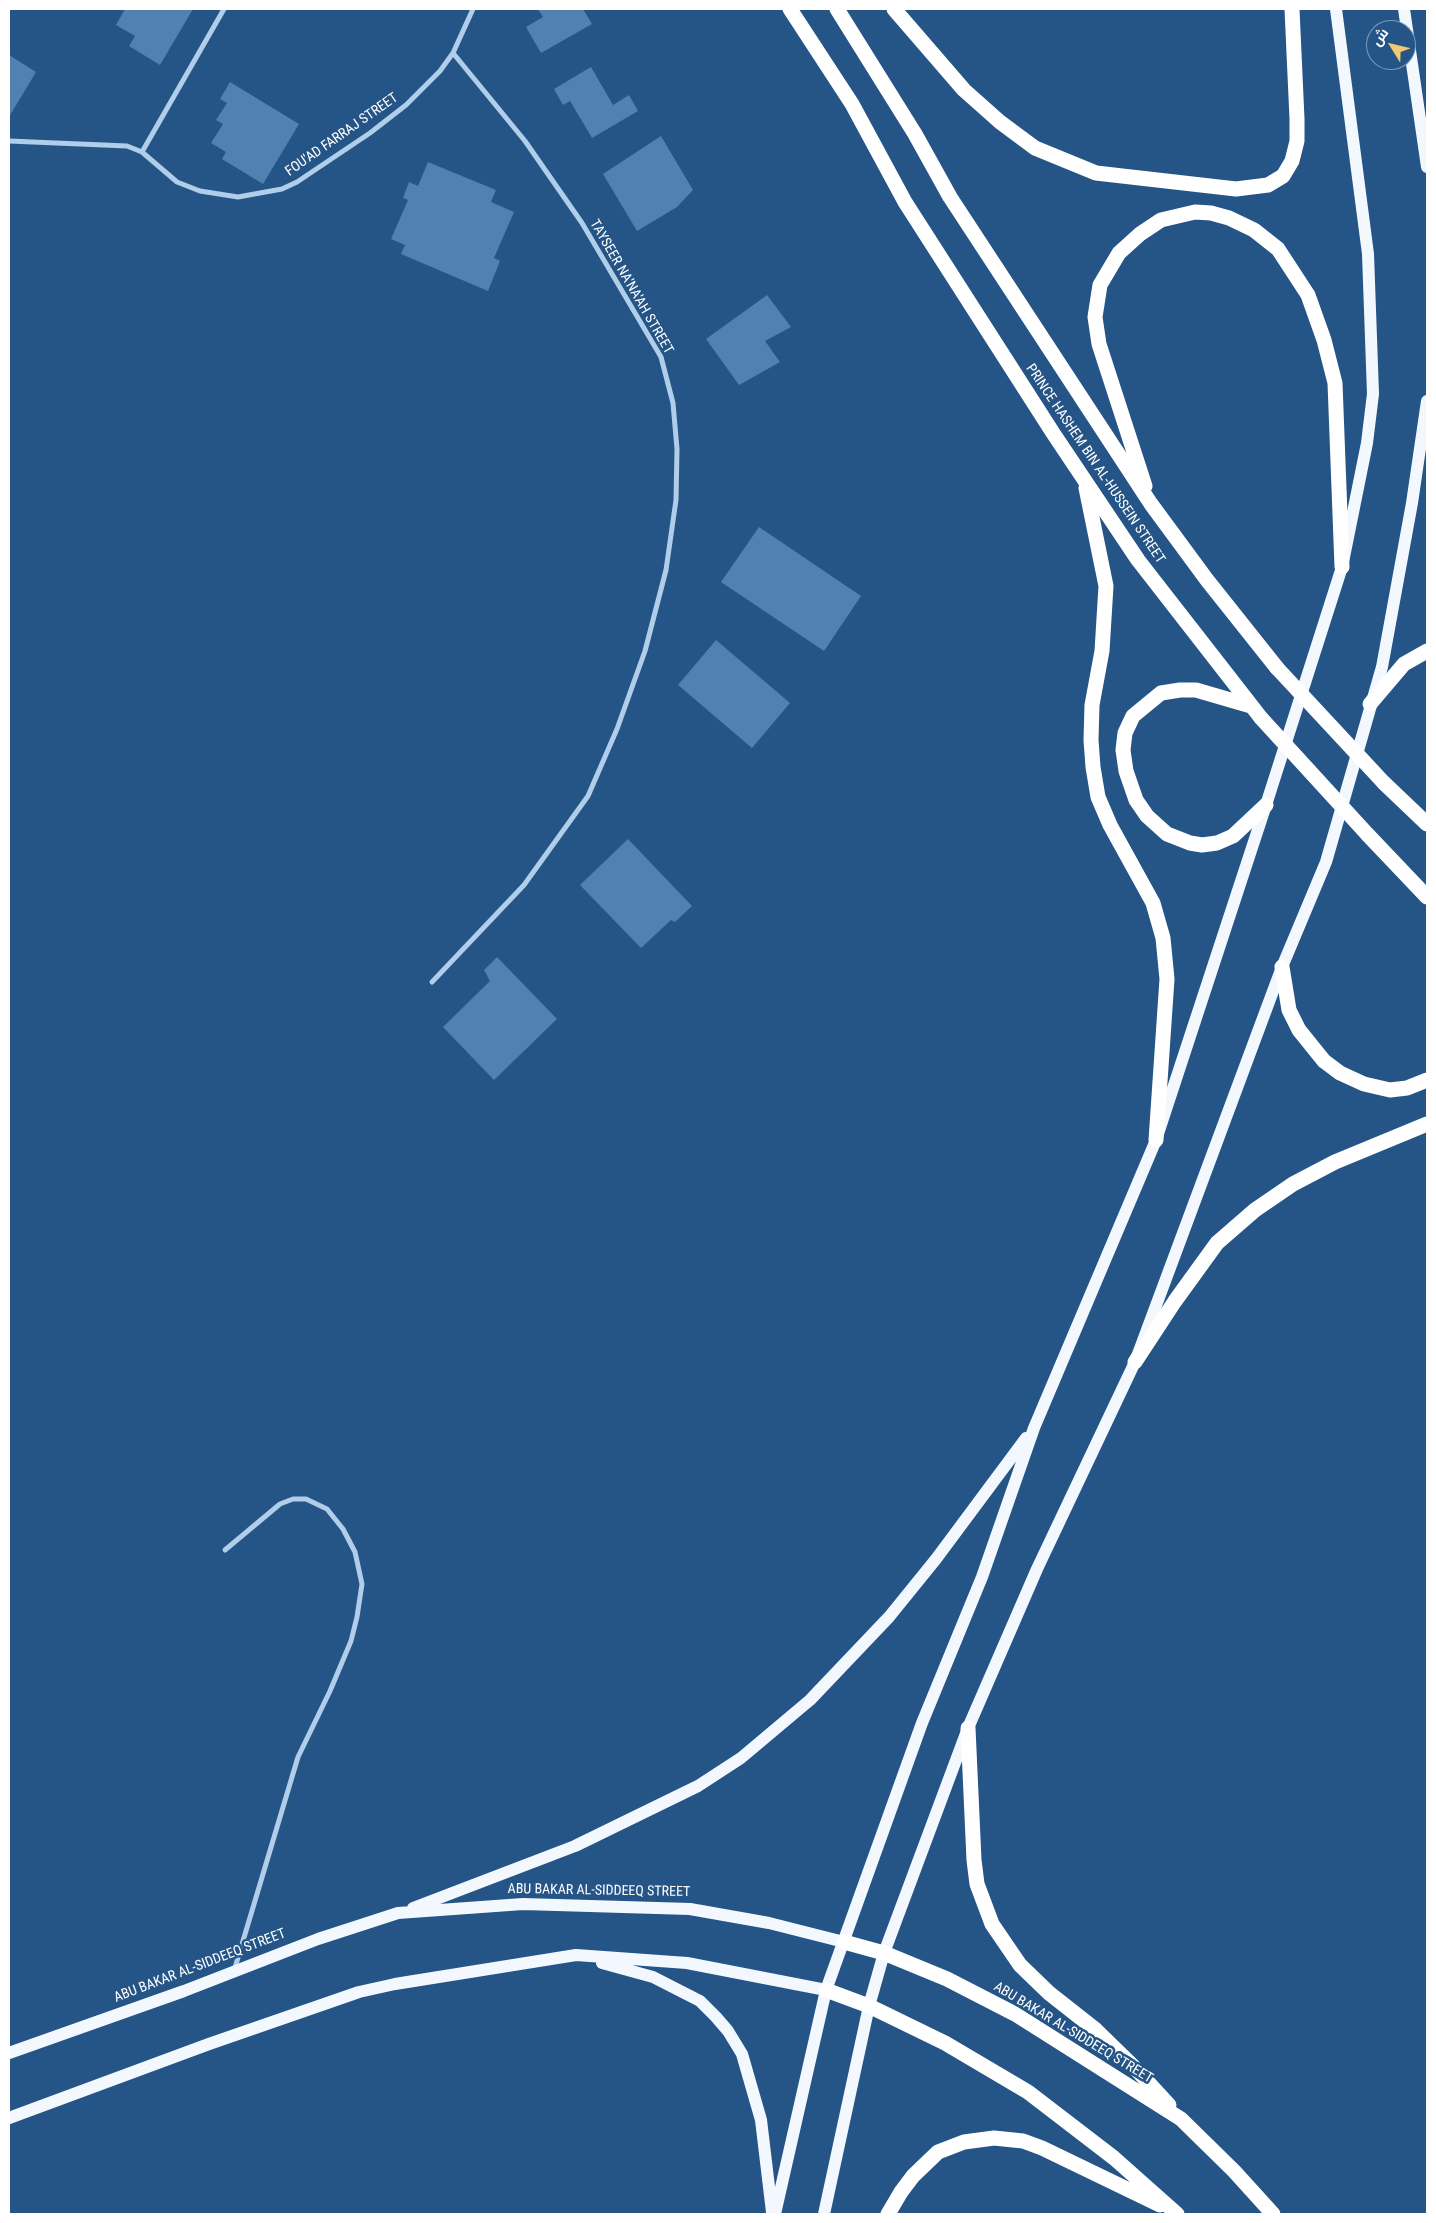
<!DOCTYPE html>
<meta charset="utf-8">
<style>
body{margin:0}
#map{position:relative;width:1436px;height:2223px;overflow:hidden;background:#255587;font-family:"Roboto Condensed",Cairo,sans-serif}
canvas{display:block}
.frame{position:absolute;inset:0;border:10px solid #fff;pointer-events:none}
.north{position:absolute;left:1366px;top:20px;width:50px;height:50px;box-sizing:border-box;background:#255587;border:1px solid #7c99b7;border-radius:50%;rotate:306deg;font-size:14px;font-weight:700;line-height:20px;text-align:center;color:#fff}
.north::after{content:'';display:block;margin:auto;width:18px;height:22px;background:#f3c874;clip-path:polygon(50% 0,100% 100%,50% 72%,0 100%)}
</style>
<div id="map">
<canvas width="1436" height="2223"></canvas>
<div class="frame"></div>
<div class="north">ش</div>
</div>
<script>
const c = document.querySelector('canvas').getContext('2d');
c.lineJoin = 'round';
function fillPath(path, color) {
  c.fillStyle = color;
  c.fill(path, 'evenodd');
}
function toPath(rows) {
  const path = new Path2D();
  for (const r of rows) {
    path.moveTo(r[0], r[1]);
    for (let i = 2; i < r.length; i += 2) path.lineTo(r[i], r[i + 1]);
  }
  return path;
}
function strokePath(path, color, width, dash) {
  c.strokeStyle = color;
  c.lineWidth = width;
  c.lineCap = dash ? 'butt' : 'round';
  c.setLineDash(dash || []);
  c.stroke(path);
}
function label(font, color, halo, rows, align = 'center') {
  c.font = font + ' "Roboto Condensed",sans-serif';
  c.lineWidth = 5;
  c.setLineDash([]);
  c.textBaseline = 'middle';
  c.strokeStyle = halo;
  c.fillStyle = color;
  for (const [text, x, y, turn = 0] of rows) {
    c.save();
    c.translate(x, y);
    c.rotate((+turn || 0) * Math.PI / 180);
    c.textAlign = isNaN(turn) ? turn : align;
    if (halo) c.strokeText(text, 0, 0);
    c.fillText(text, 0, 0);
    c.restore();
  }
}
fillPath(toPath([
 [125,9,193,9,160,65,129,46,135,36,116,25],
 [538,9,583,9,592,24,541,53,526,27,543,17],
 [9,55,36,72,9,117],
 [591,67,613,105,629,95,638,111,592,138,570,101,563,105,554,89],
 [230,82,299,124,263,184,222,159,226,152,211,143,223,124,216,120,227,103,220,99],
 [661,136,693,190,677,207,637,231,603,174],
 [428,162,496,190,491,202,514,212,494,258,500,261,488,291,401,254,405,245,391,239,408,200,403,198,409,182,418,186],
 [767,295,791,327,765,341,780,362,739,385,706,339],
 [759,527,861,596,824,651,721,582],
 [716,640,790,703,752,748,678,685],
 [628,839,692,906,675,922,671,920,641,948,580,885],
 [497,957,557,1019,494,1080,443,1027,490,981,484,970]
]), '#5181b1');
strokePath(toPath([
 [9,141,127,146,142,152,177,182,200,191,238,197,282,189,297,182,370,133,406,105,440,71,453,53,473,9],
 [142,152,224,9],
 [432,982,524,885,588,796,617,729,645,651,666,570,676,500,677,449,673,403,661,357,582,223,525,141,453,53],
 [225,1550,280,1504,293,1499,306,1499,327,1509,343,1529,355,1552,362,1584,357,1617,351,1641,330,1691,298,1757,234,1971]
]), '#b0cde9', 5);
strokePath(toPath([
 [1404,9,1427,167],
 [413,1908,575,1846,698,1786,741,1758,810,1700,889,1617,936,1559,1026,1438],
 [602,1963,653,1977,700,2001,716,2017,728,2031,742,2054,761,2120,772,2212],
 [9,2053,184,1991,318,1939,398,1913,523,1904,690,1909,769,1923,844,1942],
 [9,2118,209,2044,359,1992,395,1984,576,1955,687,1963,826,1990],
 [775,2214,826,1990,922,1723,982,1577,1034,1428,1156,1140,1266,805,1342,567,1367,443,1373,394,1368,254,1336,9],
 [824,2214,869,2006,884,1953,968,1728,1037,1569,1135,1362,1282,967,1326,862,1382,667,1412,503,1427,401]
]), '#f3f8fe', 12);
strokePath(toPath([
 [790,9,852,104,905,202,1053,433,1138,560,1261,718],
 [837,9,915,134,950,197,1151,504,1207,580,1277,668],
 [894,9,964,90,1000,122,1035,148,1096,173,1236,189,1268,185,1283,176,1292,161,1297,141,1297,119,1292,9],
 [1145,486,1099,344,1095,317,1100,285,1119,253,1140,234,1161,220,1195,212,1211,213,1229,218,1254,230,1278,249,1308,295,1324,340,1335,383,1342,567],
 [1086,488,1106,586,1102,651,1092,705,1091,740,1093,767,1098,797,1110,825,1153,903,1163,938,1167,979,1156,1140],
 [1370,704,1404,664,1427,651],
 [1251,706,1196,690,1180,690,1161,693,1133,716,1125,733,1123,750,1126,771,1136,800,1147,816,1167,834,1190,843,1202,845,1217,843,1233,836,1266,805],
 [1384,783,1427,824],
 [1368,835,1427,897],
 [1282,967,1289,1010,1299,1030,1324,1061,1340,1073,1364,1084,1390,1090,1407,1088,1427,1080],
 [1135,1362,1175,1301,1217,1243,1255,1210,1293,1184,1335,1162,1427,1124],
 [968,1728,974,1860,977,1884,992,1924,1020,1965,1049,1993,1096,2030,1134,2067,1169,2105],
 [844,1942,884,1953,947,1979,1015,2014,1181,2119,1234,2171,1273,2214],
 [826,1990,869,2006,945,2043,1028,2092,1114,2158,1177,2214],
 [888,2214,901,2192,913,2176,938,2152,964,2142,994,2138,1023,2141,1042,2148,1160,2205]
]), '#fff', 15);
strokePath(toPath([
 [1277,668,1384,783],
 [1261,718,1368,835]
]), '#fff', 15);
label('14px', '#fff', '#255587', [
 ["FOU'AD FARRAJ STREET",342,135,-35],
 ["TAYSEER NA'NA'AH STREET",631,287,60],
 ["PRINCE HASHEM BIN AL-HUSSEIN STREET",1095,464,56],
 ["ABU BAKAR AL-SIDDEEQ STREET",599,1891,1],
 ["ABU BAKAR AL-SIDDEEQ STREET",200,1966,-21],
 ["ABU BAKAR AL-SIDDEEQ STREET",1073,2033,31]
]);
</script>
